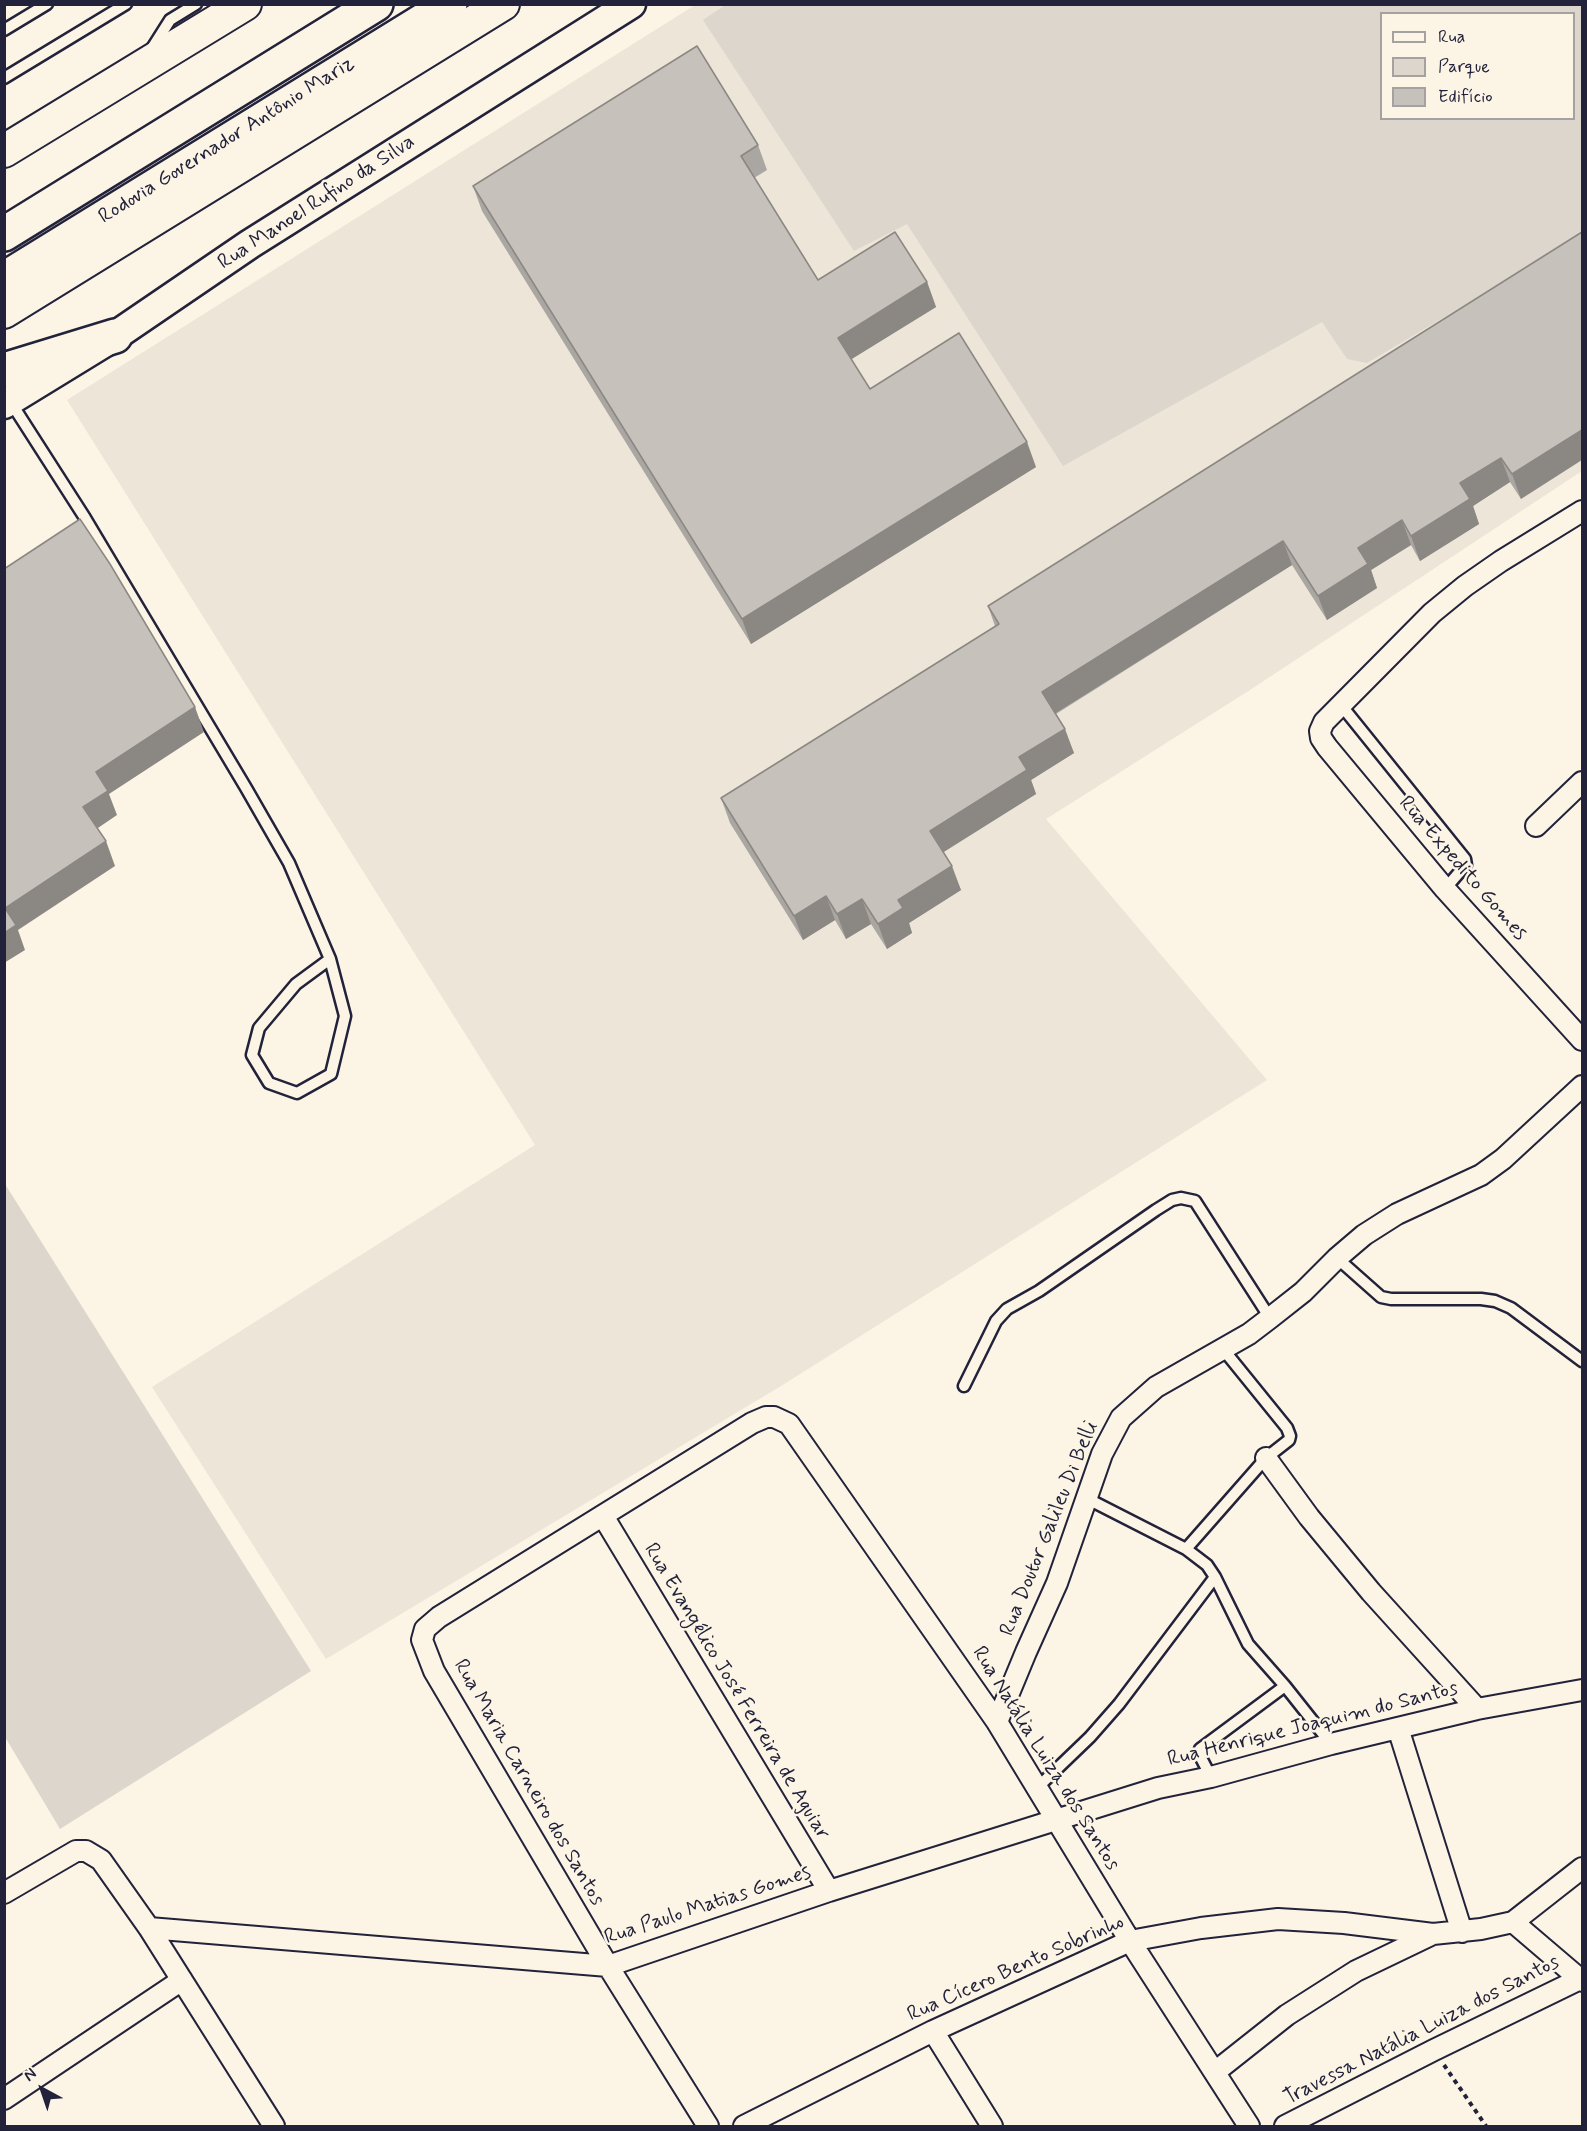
<!DOCTYPE html>
<meta charset="utf-8">
<style>
body{margin:0}
#map{position:relative;width:1587px;height:2131px;overflow:hidden;background:#fcf5e5;font-family:Mynerve,sans-serif}
canvas{display:block}
.frame{position:absolute;inset:0;border:6px solid #22223b;pointer-events:none}
.legend{position:absolute;left:1380px;top:12px;width:195px;height:108px;box-sizing:border-box;background:#fcf5e5;border:2px solid #a5a1a1;margin:0;padding:8px 10px;list-style:none;font-size:18px;color:#22223b}
.legend li{display:flex;align-items:center;gap:12px;height:30px}
.legend b{width:30px;border:2px solid #a5a1a1}
.north{position:absolute;left:12px;top:2059px;width:60px;height:60px;-webkit-text-stroke:4px #fcf5e5;paint-order:stroke;rotate:320deg;font-size:16px;font-weight:700;line-height:24px;text-align:center;color:#22223b}
.north::after{content:'';display:block;margin:auto;width:21px;height:27px;background:#22223b;clip-path:polygon(50% 0,100% 100%,50% 72%,0 100%)}
</style>
<div id="map">
<canvas width="1587" height="2131"></canvas>
<div class="frame"></div>
<ul class="legend">
<li><b style="height:8px;background:#fcf5e5"></b>Rua</li>
<li><b style="height:16px;background:#dcd6cc"></b>Parque</li>
<li><b style="height:16px;background:#c6c1bb"></b>Edifício</li>
</ul>
<div class="north">N</div>
</div>
<script>
const c = document.querySelector('canvas').getContext('2d');
c.lineJoin = 'round';
function fillPath(path, color) {
  c.fillStyle = color;
  c.fill(path, 'evenodd');
}
function toPath(rows) {
  const path = new Path2D();
  for (const r of rows) {
    path.moveTo(r[0], r[1]);
    for (let i = 2; i < r.length; i += 2) path.lineTo(r[i], r[i + 1]);
  }
  return path;
}
function strokePath(path, color, width, dash) {
  c.strokeStyle = color;
  c.lineWidth = width;
  c.lineCap = dash ? 'butt' : 'round';
  c.setLineDash(dash || []);
  c.stroke(path);
}
function label(font, color, halo, rows, align = 'center') {
  c.font = font + ' Mynerve,sans-serif';
  c.lineWidth = 5;
  c.setLineDash([]);
  c.textBaseline = 'middle';
  c.strokeStyle = halo;
  c.fillStyle = color;
  for (const [text, x, y, turn = 0] of rows) {
    c.save();
    c.translate(x, y);
    c.rotate((+turn || 0) * Math.PI / 180);
    c.textAlign = isNaN(turn) ? turn : align;
    if (halo) c.strokeText(text, 0, 0);
    c.fillText(text, 0, 0);
    c.restore();
  }
}
fillPath(toPath([
 [695,5,1502,5,1382,14,1382,118,1582,135,1582,471,1250,690,1046,819,1267,1080,781,1386,326,1659,152,1387,535,1145,67,400]
]), '#ece5d8');
fillPath(toPath([
 [727,4,1582,5,1582,235,1367,363,1347,359,1322,322,1063,466,907,224,854,251,703,20],
 [1382,14,1574,14,1574,118,1382,118],
 [5,1184,311,1671,60,1829,5,1737]
]), '#dcd6cc');
const service = toPath([
 [4,30,47,4],
 [151,50,170,20,196,4],
 [4,78,126,4],
 [10,401,85,518,246,788,289,863,330,959,345,1016,331,1074,297,1093,269,1083,252,1055,259,1028,296,984,330,959],
 [1341,705,1465,859,1466,865,1463,868,1445,889],
 [1337,1258,1381,1297,1391,1299,1481,1299,1495,1301,1511,1308,1582,1361],
 [1223,1349,1287,1428,1290,1436,1289,1440,1266,1458,1186,1549,1207,1565,1215,1577,1248,1644,1285,1686],
 [964,1386,996,1321,1007,1309,1039,1291,1156,1210,1172,1200,1181,1198,1195,1201,1270,1318],
 [1086,1498,1186,1549],
 [1211,1777,1199,1754,1200,1749,1285,1686,1331,1744],
 [1038,1787,1090,1737,1119,1704,1215,1577]
]);
const minor = toPath([
 [1582,511,1501,561,1465,586,1432,613,1324,722,1320,731,1321,738,1327,747,1445,889,1582,1040],
 [1536,826,1582,782],
 [1266,1458,1309,1517,1371,1592,1477,1709],
 [603,1516,829,1891],
 [997,1722,1026,1652,1057,1583,1102,1454,1121,1418,1156,1387,1249,1334,1270,1318,1303,1292,1337,1258,1364,1235,1397,1214,1481,1175,1503,1159,1582,1086],
 [1398,1728,1462,1932],
 [4,1893,76,1851,86,1851,101,1860,149,1928,274,2126],
 [1513,1922,1582,1981],
 [149,1928,608,1966,829,1891,1158,1788,1211,1777,1331,1744,1477,1709,1582,1690],
 [933,2031,992,2126],
 [1215,2072,1287,2015,1356,1971,1433,1934,1481,1929,1513,1922,1582,1868],
 [4,2099,182,1980],
 [708,2126,608,1966,434,1671,422,1640,425,1629,439,1617,752,1423,766,1417,774,1417,789,1424,997,1722,1130,1941,1249,2126],
 [744,2126,933,2031,1130,1941,1201,1928,1278,1919,1344,1923,1433,1934],
 [1285,2126,1434,2050,1580,1979]
]);
const secondary = toPath([
 [4,404,115,336,250,244,631,4]
]);
const primary = toPath([
 [4,151,245,4],
 [4,312,503,4]
]);
const trunk = toPath([
 [4,234,376,4],
 [4,279,450,4],
 [4,370,115,336]
]);
strokePath(service, '#22223b', 15);
strokePath(minor, '#22223b', 24);
strokePath(secondary, '#22223b', 33);
strokePath(primary, '#22223b', 36);
strokePath(trunk, '#22223b', 38);
strokePath(toPath([
 [1444,2065,1486,2126]
]), '#22223b', 4, [4.5, 4.5]);
strokePath(service, '#fcf5e5', 10);
strokePath(minor, '#fcf5e5', 20);
strokePath(secondary, '#fcf5e5', 28);
strokePath(primary, '#fcf5e5', 32);
strokePath(trunk, '#fcf5e5', 33);
fillPath(toPath([
 [758,145,767,170,754,178,818,280,927,282,936,307,851,359,870,389,1036,467,751,644,482,211,473,186],
 [1582,232,1521,499,1510,482,1473,506,1479,524,1420,561,1411,545,1371,570,1377,588,1327,620,1292,565,1056,714,1074,753,1031,780,1036,794,943,852,961,890,909,923,912,933,887,949,871,924,846,939,835,920,803,940,730,823,721,798,995,626,988,606]
]), '#aaa6a1');
fillPath(toPath([
 [927,282,936,307,847,362,838,338],
 [1582,430,1582,460,1521,499,1512,474],
 [1027,442,1036,467,751,644,742,619],
 [1501,458,1510,482,1473,506,1479,524,1420,561,1411,536,1460,483],
 [1402,520,1411,545,1371,570,1377,588,1327,620,1318,596,1358,548],
 [1283,541,1292,565,1051,716,1042,692],
 [195,707,204,732,109,794,117,815,92,832,83,807,96,772],
 [1065,729,1074,753,1031,780,1036,794,939,855,930,831,1019,757],
 [106,841,115,866,18,930,25,950,4,963,5,908],
 [952,866,961,890,909,923,912,933,887,949,878,924,898,900],
 [826,896,835,920,803,940,794,916],
 [862,899,871,924,846,939,837,914]
]), '#8b8783');
const building = toPath([
 [697,46,758,145,741,156,818,280,895,232,927,282,838,338,870,389,959,333,1027,442,742,619,473,186,697,46],
 [1582,232,1582,430,1512,474,1501,458,1460,483,1470,499,1411,536,1402,520,1358,548,1368,564,1318,596,1283,541,1042,692,1065,729,1019,757,1027,770,930,831,952,866,898,900,903,908,878,924,862,899,837,914,826,896,794,916,721,798,999,624,988,606,1582,232],
 [80,519,110,564,195,707,96,772,108,791,83,807,106,841,5,908,16,925,4,933,4,569,80,519]
]);
fillPath(building, '#c6c1bb');
strokePath(building, '#8b8783', 1.5);
label('21px', '#22223b', '#fcf5e5', [
 ["Rodovia Governador Antônio Mariz",227,141,-32],
 ["Rua Manoel Rufino da Silva",317,203,-33],
 ["Rua Expedito Gomes",1462,869,49],
 ["Rua Doutor Galileu Di Belli",1050,1529,-68],
 ["Rua Evangélico José Ferreira de Aguiar",736,1692,59],
 ["Rua Henrique Joaquim do Santos",1313,1725,-14],
 ["Rua Natália Luiza dos Santos",1045,1759,58],
 ["Rua Maria Carneiro dos Santos",528,1783,60],
 ["Rua Paulo Matias Gomes",708,1906,-18],
 ["Rua Cícero Bento Sobrinho",1016,1969,-24],
 ["Travessa Natália Luiza dos Santos",1422,2031,-27]
]);
</script>
